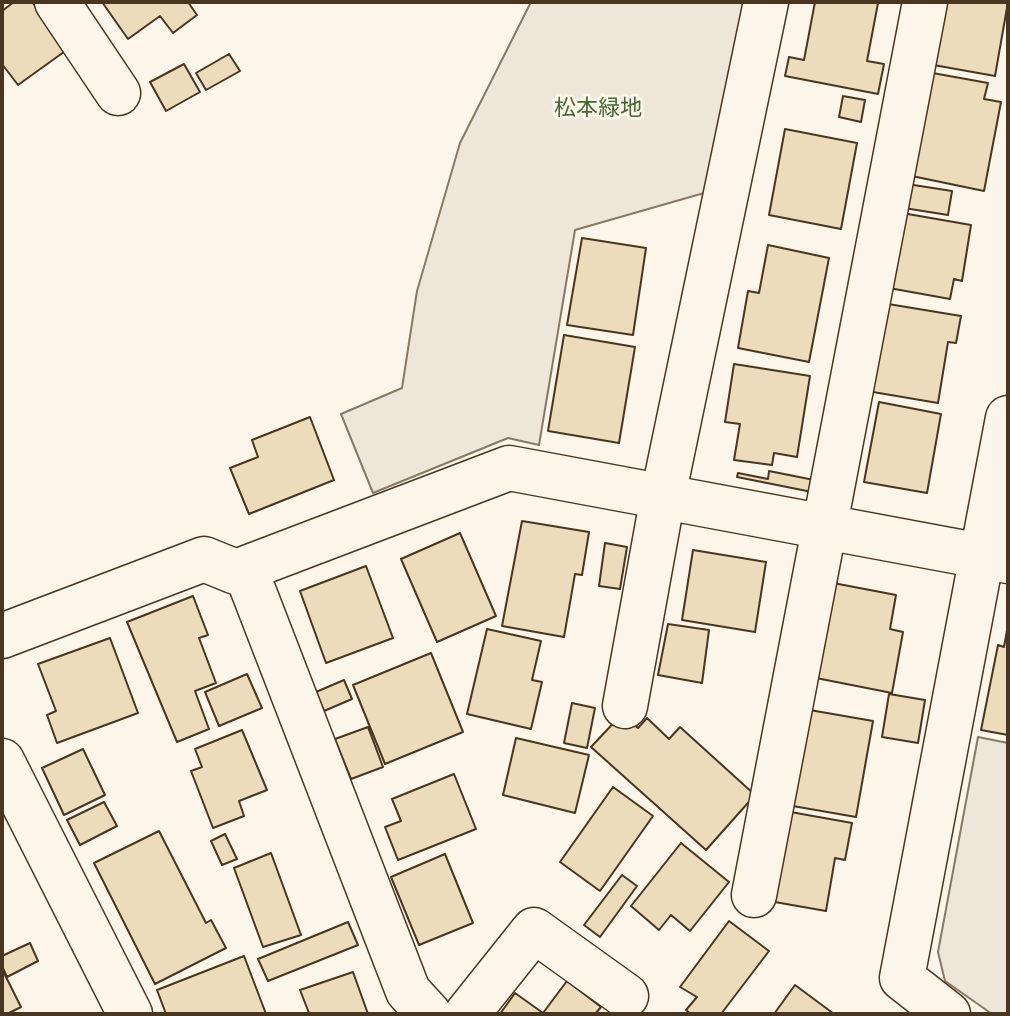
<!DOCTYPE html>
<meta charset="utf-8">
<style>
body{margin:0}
#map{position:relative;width:1010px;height:1016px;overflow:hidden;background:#fbf6e9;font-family:"Titillium Web",sans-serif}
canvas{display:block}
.frame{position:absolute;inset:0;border:4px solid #4a3520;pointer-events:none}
</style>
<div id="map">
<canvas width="1010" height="1016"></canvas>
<div class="frame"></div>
</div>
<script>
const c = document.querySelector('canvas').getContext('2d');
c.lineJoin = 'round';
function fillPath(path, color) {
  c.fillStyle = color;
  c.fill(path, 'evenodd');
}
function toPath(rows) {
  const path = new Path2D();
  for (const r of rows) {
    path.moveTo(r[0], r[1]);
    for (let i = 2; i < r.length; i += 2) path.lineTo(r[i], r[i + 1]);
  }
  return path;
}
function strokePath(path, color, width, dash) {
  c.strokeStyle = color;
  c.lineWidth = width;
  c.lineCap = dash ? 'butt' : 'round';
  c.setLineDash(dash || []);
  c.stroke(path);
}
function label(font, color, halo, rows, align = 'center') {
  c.font = font + ' "Titillium Web","Noto Sans JP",sans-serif';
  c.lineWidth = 6;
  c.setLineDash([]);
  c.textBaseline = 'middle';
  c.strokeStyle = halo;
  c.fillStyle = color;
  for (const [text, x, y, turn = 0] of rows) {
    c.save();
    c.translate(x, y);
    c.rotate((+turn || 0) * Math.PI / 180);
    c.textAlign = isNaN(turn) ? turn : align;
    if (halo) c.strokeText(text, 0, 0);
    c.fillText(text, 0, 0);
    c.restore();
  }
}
const green = toPath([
 [531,2,746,2,711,191,575,230,539,445,508,438,373,493,341,414,402,388,417,291,460,143,531,2],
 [978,737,1008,743,1008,1014,992,1014,945,981,938,952,978,737]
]);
fillPath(green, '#ede6d9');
strokePath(green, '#887966', 2);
const building = toPath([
 [14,2,32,2,68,49,18,85,2,64,2,11,14,2],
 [102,2,188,2,197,15,173,33,160,16,128,39,102,2],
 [815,2,878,3,867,61,884,64,878,94,785,76,789,57,804,60,815,2],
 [940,2,1008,2,995,76,928,64,940,2],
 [229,54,240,71,206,90,196,73,229,54],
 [184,64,200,92,166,111,150,82,184,64],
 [927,72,988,83,984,99,1001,102,984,191,907,175,927,72],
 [843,96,865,100,861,122,839,117,843,96],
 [785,129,857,143,841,229,769,215,785,129],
 [907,184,952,191,948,215,904,208,907,184],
 [902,213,971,225,962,281,954,279,950,299,889,288,902,213],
 [582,238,646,248,633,335,567,325,582,238],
 [768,245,829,258,809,362,738,348,748,291,759,293,768,245],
 [882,303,961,316,956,343,948,342,938,403,867,391,882,303],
 [564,335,635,347,619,443,548,431,564,335],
 [734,364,810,376,797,457,774,453,772,465,734,460,740,424,725,422,734,364],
 [879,402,941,414,927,493,864,482,879,402],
 [310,417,334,480,249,514,230,468,258,457,252,440,310,417],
 [769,471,819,481,817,493,737,477,738,473,768,479,769,471],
 [522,521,589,532,582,575,575,574,564,637,502,626,522,521],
 [460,533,496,616,437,642,401,559,460,533],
 [605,543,627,547,620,589,599,586,605,543],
 [693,550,766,562,755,632,682,620,693,550],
 [366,566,393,638,326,663,300,591,366,566],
 [828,582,896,595,890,629,903,632,892,693,811,677,828,582],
 [193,596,208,635,199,638,216,683,195,691,209,729,177,742,127,622,193,596],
 [668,624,709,630,702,683,658,675,668,624],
 [1008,625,1008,735,981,730,998,645,1004,647,1008,625],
 [487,629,541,641,532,680,542,682,531,729,467,714,487,629],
 [110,638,138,713,57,743,47,715,56,711,38,664,110,638],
 [431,653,463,732,385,764,353,685,431,653],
 [247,674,262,708,219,726,205,692,247,674],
 [344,680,352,699,324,711,316,692,344,680],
 [889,694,925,700,918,743,882,737,889,694],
 [572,703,595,708,587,748,564,743,572,703],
 [804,709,873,721,856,817,787,805,804,709],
 [622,714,638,728,647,718,669,739,680,727,755,795,706,850,591,747,622,714],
 [368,727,383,767,351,779,335,739,368,727],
 [242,730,267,790,239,801,244,816,213,828,191,771,202,767,195,749,242,730],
 [516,738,589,755,575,813,503,795,516,738],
 [83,749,105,795,64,815,42,768,83,749],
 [454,774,476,829,398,860,385,827,401,821,392,799,454,774],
 [613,787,653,816,600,891,560,862,613,787],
 [104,802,117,826,80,845,67,820,104,802],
 [785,811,852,823,845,860,835,858,826,911,769,901,785,811],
 [159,831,206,923,211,920,226,948,155,984,94,863,159,831],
 [225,834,237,859,222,865,211,841,225,834],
 [681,843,729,882,690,931,671,915,659,930,631,906,681,843],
 [271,853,301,935,263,947,234,868,271,853],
 [445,854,473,923,419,945,391,877,445,854],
 [622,875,637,886,600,937,584,925,622,875],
 [729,921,769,951,721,1014,691,1014,686,1010,697,997,680,987,729,921],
 [348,922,358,945,268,981,258,959,348,922],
 [30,943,38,961,7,977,2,966,2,956,30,943],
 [244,956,266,1014,166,1014,157,990,244,956],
 [2,969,21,1007,7,1014,2,1014,2,969],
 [353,972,368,1014,304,1014,309,1013,300,990,353,972],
 [567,981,601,1007,595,1014,543,1013,567,981],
 [795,985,834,1014,774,1014,795,985],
 [515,993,543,1013,544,1014,500,1014,515,993]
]);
fillPath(building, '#ecdcbc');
strokePath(building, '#4a3520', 2);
const street = toPath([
 [57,2,118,93],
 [245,569,408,991,429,1014],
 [2,636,204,559,236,572,509,468,1008,561],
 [625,706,663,496,766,2],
 [2,761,130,1014],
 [754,895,925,2],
 [467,1014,534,930,626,996],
 [948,1014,902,978,1008,418]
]);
strokePath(street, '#4a3520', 47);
strokePath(street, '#fbf6e9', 44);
label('22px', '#436837', '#fbf6e9', [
 ["松本緑地",598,110]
]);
</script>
